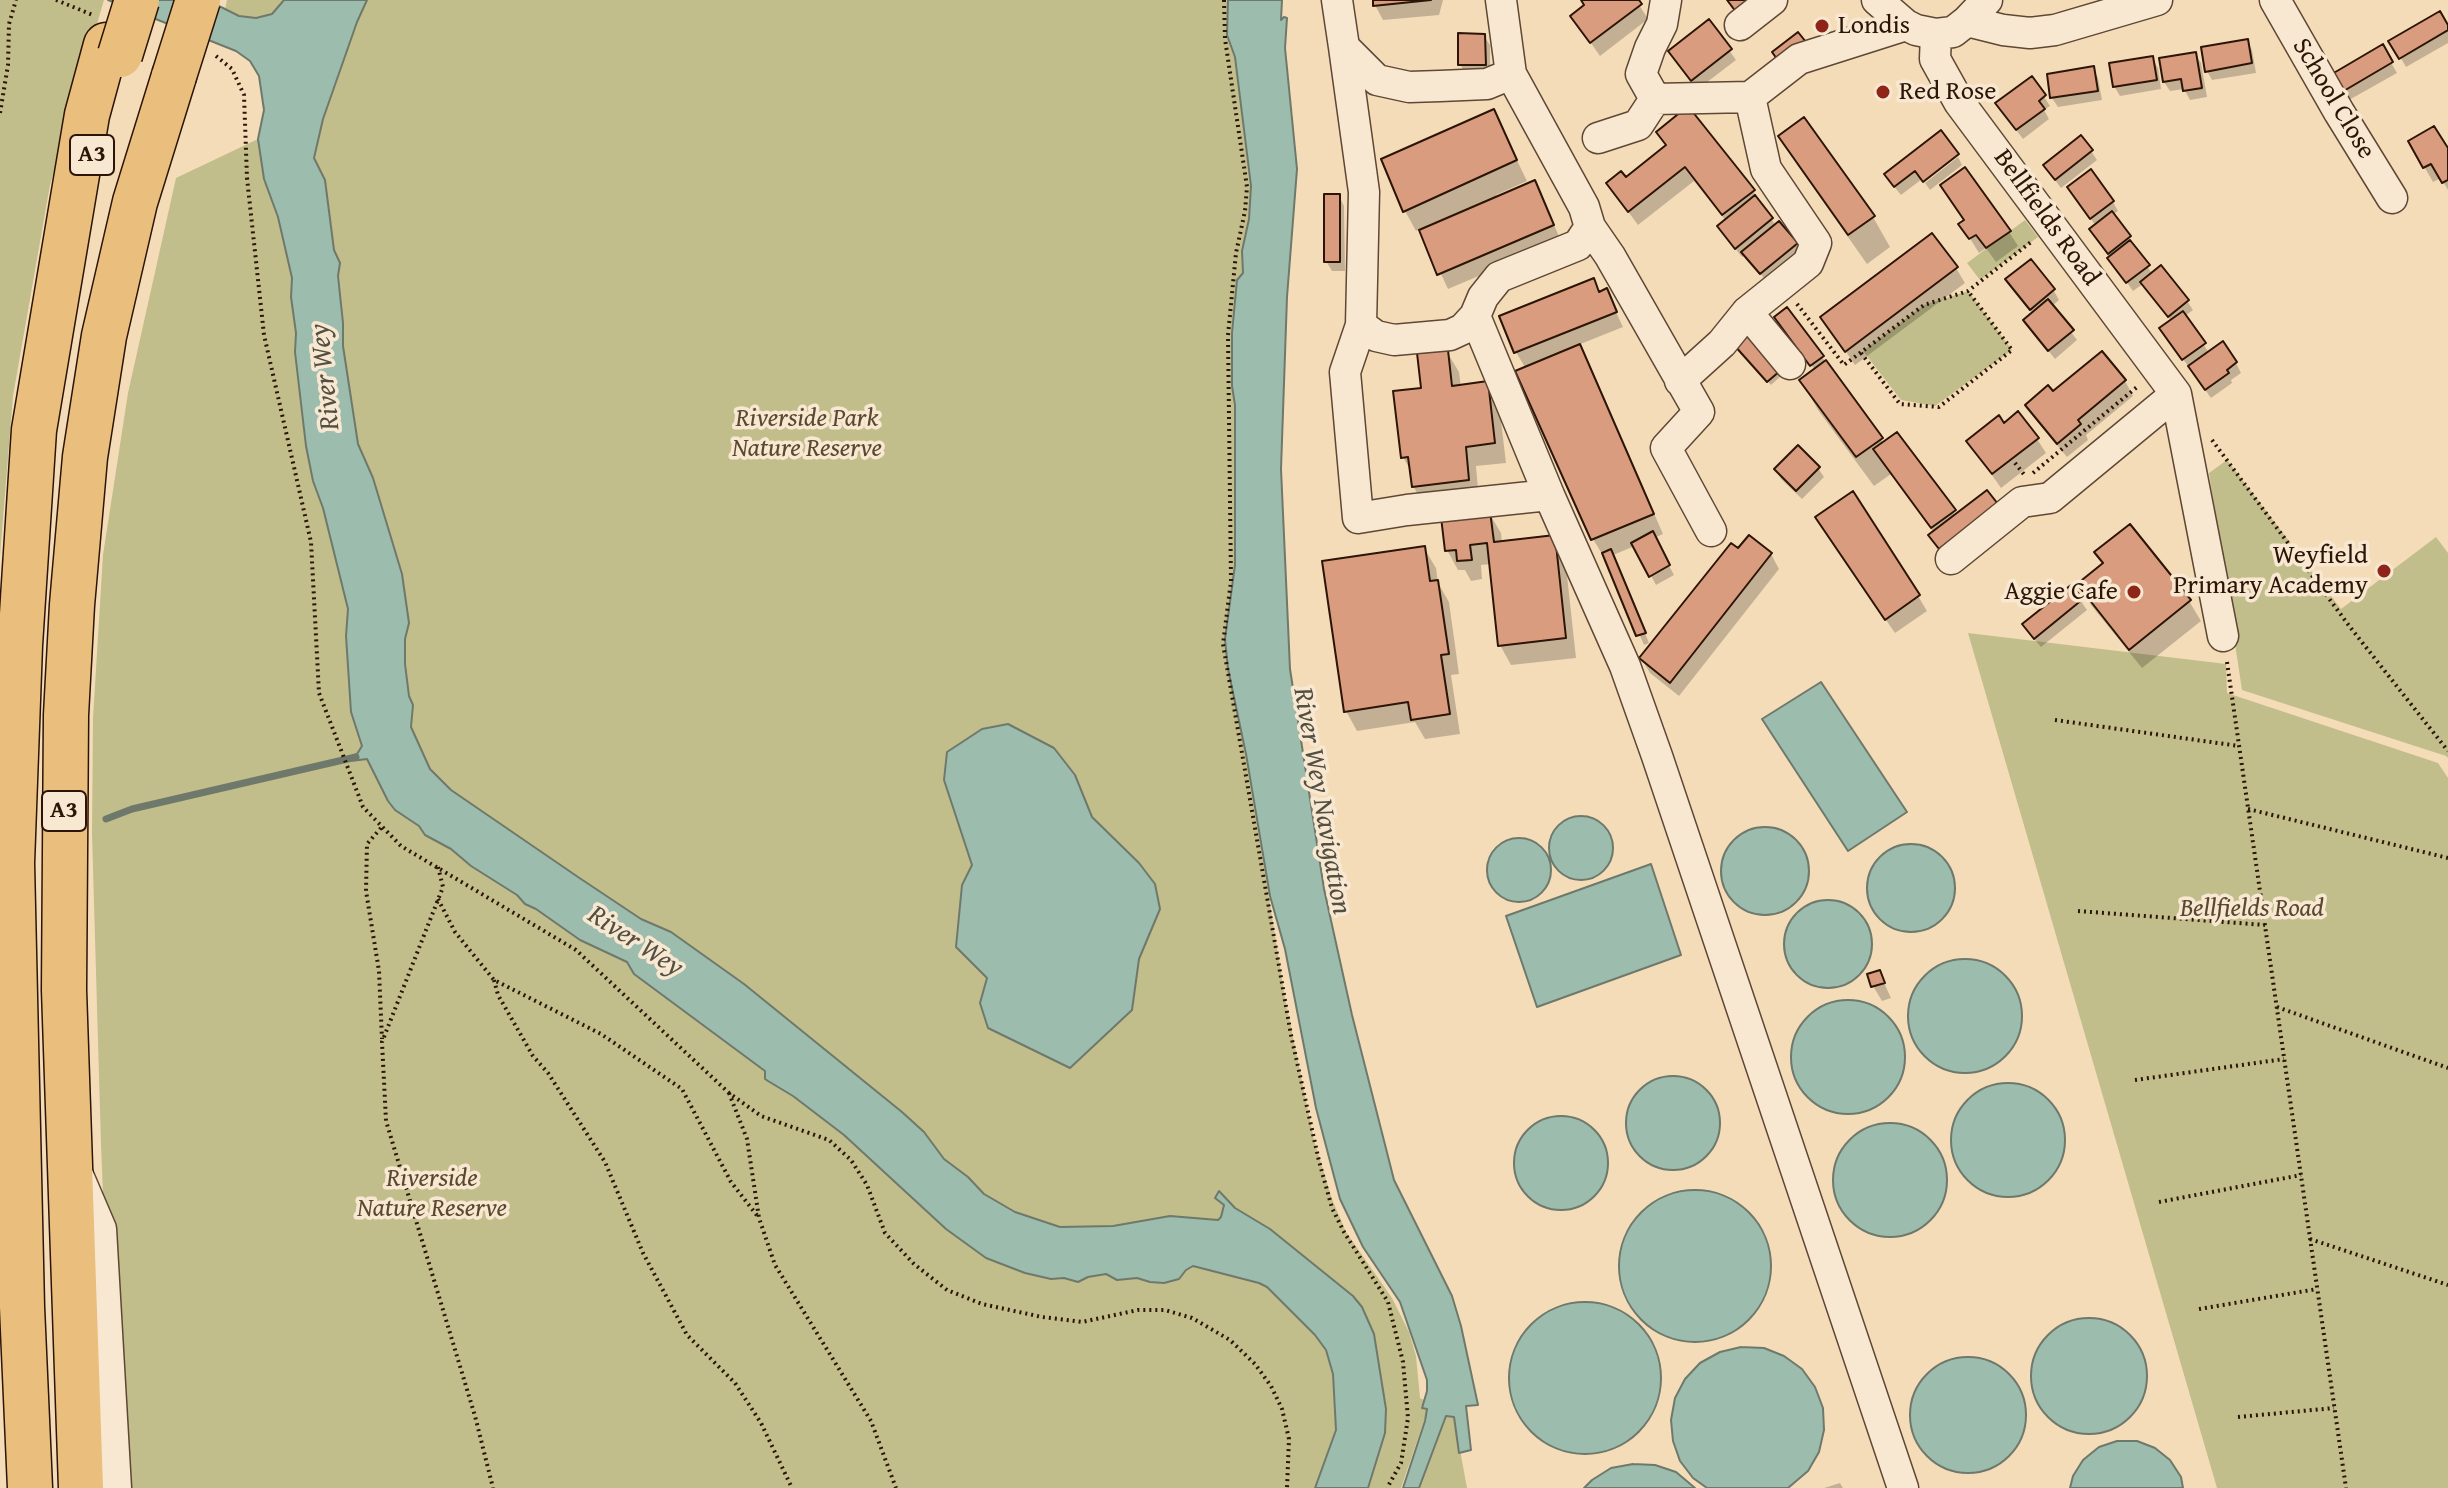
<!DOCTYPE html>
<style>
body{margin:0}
canvas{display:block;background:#f4dcb9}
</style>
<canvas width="2448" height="1488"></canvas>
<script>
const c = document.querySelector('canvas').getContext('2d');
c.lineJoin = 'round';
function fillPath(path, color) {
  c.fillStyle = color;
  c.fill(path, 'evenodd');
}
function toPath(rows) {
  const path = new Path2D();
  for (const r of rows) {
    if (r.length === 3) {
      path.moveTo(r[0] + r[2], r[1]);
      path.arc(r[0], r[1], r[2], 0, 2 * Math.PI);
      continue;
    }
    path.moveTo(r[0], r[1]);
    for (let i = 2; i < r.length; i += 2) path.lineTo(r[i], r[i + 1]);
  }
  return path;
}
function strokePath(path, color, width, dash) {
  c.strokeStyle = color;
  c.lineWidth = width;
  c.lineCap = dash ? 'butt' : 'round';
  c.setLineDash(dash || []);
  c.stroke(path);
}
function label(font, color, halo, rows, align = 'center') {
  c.font = font + ' "Gentium Book Plus",serif';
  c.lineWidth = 7;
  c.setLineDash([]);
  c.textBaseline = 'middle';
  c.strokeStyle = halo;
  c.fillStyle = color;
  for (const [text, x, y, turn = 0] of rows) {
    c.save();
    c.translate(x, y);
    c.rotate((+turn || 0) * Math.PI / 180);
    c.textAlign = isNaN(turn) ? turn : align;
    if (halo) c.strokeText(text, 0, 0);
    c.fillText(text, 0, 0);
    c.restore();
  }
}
fillPath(toPath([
 [0,0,104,0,50,185,13,396,0,556],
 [227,0,284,0,272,14,256,18,239,16,225,9],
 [367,0,1228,0,1227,35,1235,57,1251,186,1249,219,1242,251,1243,274,1232,386,1235,405,1235,565,1225,639,1228,669,1246,754,1285,998,1314,1140,1332,1199,1346,1232,1392,1298,1409,1332,1416,1356,1420,1398,1424,1400,1421,1408,1428,1409,1401,1488,1368,1488,1385,1433,1374,1334,1362,1307,1353,1296,1270,1229,1235,1208,1219,1192,1224,1205,1221,1217,1218,1220,1170,1216,1113,1226,1060,1227,1015,1212,984,1194,968,1177,944,1159,924,1132,902,1112,744,984,671,932,641,919,578,877,451,790,430,769,411,727,413,705,409,696,405,664,405,639,409,623,402,574,373,478,358,444,343,346,343,323,338,276,340,263,334,250,325,180,314,158,323,119,357,22],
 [258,139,264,179,278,217,292,278,291,297,296,333,295,352,306,446,313,481,323,508,348,609,346,636,351,712,362,747,357,754,367,759,388,801,395,810,419,826,425,835,451,849,471,866,517,895,525,904,536,909,580,940,627,962,634,974,765,1071,768,1081,793,1096,844,1135,946,1229,986,1258,1025,1273,1050,1279,1064,1278,1078,1282,1088,1277,1106,1274,1117,1280,1137,1278,1150,1282,1179,1279,1186,1270,1193,1266,1259,1283,1267,1287,1315,1335,1326,1350,1333,1374,1336,1430,1315,1488,115,1488,101,1145,92,834,93,718,103,555,128,393,176,178],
 [2025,220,2038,237,1980,280,1967,263],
 [1968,291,2012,350,1935,406,1901,400,1863,351,1924,305],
 [2227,460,2341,609,2436,537,2448,553,2448,758,2446,756,2242,690,2209,473],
 [1968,633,2226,664,2227,693,2438,763,2448,778,2448,1488,2217,1488],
 [1446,1416,1454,1417,1467,1488,1419,1488]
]), '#c2be8b');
const water = toPath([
 [108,0,207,0,239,16,256,18,272,14,284,0,367,0,357,22,323,119,314,158,325,180,334,250,340,263,338,276,343,323,343,346,358,444,373,478,402,574,409,623,405,639,405,664,409,696,413,705,411,727,430,769,451,790,578,877,641,919,671,932,744,984,902,1112,924,1132,944,1159,968,1177,984,1194,1015,1212,1060,1227,1113,1226,1170,1216,1218,1220,1221,1217,1224,1205,1215,1198,1219,1191,1235,1208,1270,1229,1353,1296,1362,1307,1374,1334,1386,1409,1385,1433,1368,1488,1315,1488,1336,1430,1333,1374,1326,1350,1315,1335,1267,1287,1259,1283,1193,1266,1186,1270,1179,1279,1164,1283,1150,1282,1137,1278,1117,1280,1106,1274,1088,1277,1078,1282,1064,1278,1051,1279,1025,1273,986,1258,946,1229,844,1135,793,1096,768,1081,765,1079,765,1071,634,974,627,962,580,940,536,909,525,904,517,895,471,866,451,849,425,835,419,826,395,810,388,801,367,759,351,761,349,757,357,754,362,746,351,712,346,636,348,609,323,508,313,481,306,446,295,352,296,333,291,297,292,278,278,217,264,179,258,139,264,110,259,76,250,61,236,51,108,0],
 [1228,0,1282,0,1281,20,1284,17,1287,18,1285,48,1297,169,1287,297,1281,469,1290,669,1324,889,1352,1015,1394,1180,1452,1296,1461,1326,1478,1405,1466,1406,1471,1450,1459,1453,1454,1417,1446,1416,1419,1488,1403,1488,1425,1421,1427,1409,1422,1408,1427,1391,1427,1380,1400,1302,1363,1247,1340,1199,1316,1108,1285,949,1270,896,1246,754,1228,669,1225,639,1235,565,1235,405,1232,386,1232,333,1237,280,1243,273,1242,251,1249,219,1251,186,1235,57,1227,35,1228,0],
 [1821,682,1907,812,1848,851,1762,719,1821,682],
 [1008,724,1054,748,1075,775,1092,817,1139,863,1155,884,1160,909,1139,959,1132,1010,1070,1068,988,1028,980,1003,987,978,956,947,962,885,972,865,944,780,947,752,982,729,1008,724],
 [1581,848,32],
 [1765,871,44],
 [1519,870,32],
 [1911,888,44],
 [1651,864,1681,955,1537,1007,1506,916,1651,864],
 [1828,944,44],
 [1965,1016,57],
 [1848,1057,57],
 [1673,1123,47],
 [2008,1140,57],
 [1561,1163,47],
 [1890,1180,57],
 [1695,1266,76],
 [1585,1378,76],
 [2089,1376,58],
 [1741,1347,1764,1348,1784,1356,1802,1369,1815,1387,1823,1408,1824,1430,1819,1452,1808,1471,1788,1488,1707,1488,1693,1478,1680,1461,1673,1441,1671,1420,1675,1398,1685,1379,1700,1363,1720,1352,1741,1347],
 [1968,1415,58],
 [2117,1441,2137,1441,2155,1448,2170,1460,2181,1477,2183,1488,2070,1488,2073,1476,2083,1460,2099,1447,2117,1441],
 [1633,1464,1655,1465,1676,1472,1695,1488,1584,1488,1592,1480,1611,1468,1633,1464]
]);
fillPath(water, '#9cbcad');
strokePath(water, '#6f796b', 2);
fillPath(toPath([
 [1375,0,1443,0,1439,15,1383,20,1375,5],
 [1580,0,1636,0,1648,19,1600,56,1572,16,1585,7],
 [1709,22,1736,60,1698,89,1676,61],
 [2448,29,2448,43,2406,67,2391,41],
 [1484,36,1490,45,1490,74,1466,74,1460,64],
 [2247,41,2252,50,2256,73,2212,80,2207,71],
 [2382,47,2397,73,2349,100,2334,74],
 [2195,54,2201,63,2207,97,2190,100,2184,89,2170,91,2164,82],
 [2152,58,2158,68,2161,89,2120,96,2114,86],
 [2093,68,2098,78,2102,100,2058,107,2052,98],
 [2032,78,2050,106,2044,110,2049,119,2023,139,2003,113],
 [1493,111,1527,181,1496,195,1498,198,1542,197,1561,241,1448,289,1420,229,1416,231,1405,211,1384,160],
 [1658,132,1753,191,1776,226,1796,245,1801,254,1767,282,1745,254,1742,257,1725,236,1726,221,1694,181,1638,225,1608,184,1625,180,1667,147],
 [1940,133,1922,179,1901,195,1892,184],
 [1781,137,1873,217,1890,247,1867,264,1798,166],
 [2410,142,2448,150,2448,190,2441,178,2433,182],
 [2091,151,2097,160,2061,188,2051,175],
 [1958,157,1962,165,1930,190,1925,183],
 [1339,196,1344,206,1345,271,1332,271,1326,261],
 [2075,197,2113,202,2118,211,2112,215,2153,275,2187,301,2193,310,2185,316,2209,353,2222,344,2236,363,2241,373,2231,380,2232,383,2211,398,2168,338,2172,322,2143,284,2133,291,2096,239,2096,226],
 [1966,221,2009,232,2018,246,1996,262,1986,248,1979,253,1961,224],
 [2030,261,2054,291,2059,300,2052,306,2077,340,2055,359,2031,329,2033,314,2008,280],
 [1956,268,1965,283,1855,365,1823,318],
 [1593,281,1600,293,1606,291,1623,327,1578,345,1590,367,1663,534,1654,538,1674,575,1656,585,1635,546,1613,555,1649,643,1644,645,1607,558,1605,559,1593,539,1526,369,1516,352],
 [1779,322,1822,357,1884,444,1897,434,1956,516,1987,493,1943,552,1933,539,1934,533,1891,474,1874,486,1818,410,1801,380,1815,370],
 [1739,349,1779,372,1781,376,1771,385],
 [1447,352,1459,372,1461,387,1487,384,1499,404,1506,463,1476,466,1479,500,1425,506,1413,486,1412,473,1403,457,1423,390],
 [2125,381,2133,396,2086,435,2088,440,2067,457,2036,420,2027,405,2053,394],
 [2037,439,2046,453,2001,488,1968,441],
 [1818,468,1824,477,1802,499,1781,479,1776,470],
 [1489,513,1501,533,1502,543,1553,537,1565,557,1576,658,1511,665,1500,645,1491,564,1481,565,1482,579,1471,581,1465,570,1458,570,1447,550],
 [1826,533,1918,596,1927,611,1895,633],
 [1424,548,1436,568,1438,583,1449,602,1459,674,1451,675,1460,734,1425,739,1415,722,1357,731,1346,711],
 [1738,551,1771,554,1779,569,1679,696,1650,673,1641,658],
 [2097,553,2189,601,2201,621,2142,668,2091,605,2079,585,2104,565],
 [2071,587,2087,610,2041,647,2030,634],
 [1879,972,1891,998,1882,1001,1873,986],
 [1840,1483,1843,1488,1824,1488]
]), '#0003');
strokePath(toPath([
 [106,819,132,809,356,757]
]), '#6f796b', 7);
const building = toPath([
 [1373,0,1431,0,1373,6,1373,0],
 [1581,0,1639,0,1642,4,1590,43,1570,16,1584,5,1581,0],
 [1727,0,1760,0,1739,16,1727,0],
 [2440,11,2448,25,2448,30,2399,59,2388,41,2440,11],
 [1709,19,1732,49,1691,81,1668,51,1709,19],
 [1798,32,1810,47,1779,62,1772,52,1798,32],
 [1458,33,1485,34,1486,65,1458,65,1458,33],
 [2248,39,2252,63,2205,72,2201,47,2248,39],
 [2383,44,2393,62,2342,92,2332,74,2383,44],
 [2196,52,2202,88,2183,91,2181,79,2163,82,2159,58,2196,52],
 [2153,56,2157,80,2113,87,2109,63,2153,56],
 [2094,66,2098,91,2050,98,2047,74,2094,66],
 [2032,76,2046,95,2039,101,2045,109,2016,130,1995,103,2032,76],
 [1688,106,1755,190,1722,215,1685,167,1628,212,1606,183,1621,171,1626,177,1666,145,1656,132,1688,106],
 [1494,109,1517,160,1403,212,1381,159,1494,109],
 [1804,117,1875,216,1848,235,1778,136,1804,117],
 [2434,126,2448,148,2448,180,2442,183,2431,164,2423,168,2408,141,2434,126],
 [1941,130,1959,154,1923,182,1915,171,1894,187,1884,174,1941,130],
 [2081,135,2093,150,2055,180,2043,165,2081,135],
 [1965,167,2011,231,1986,248,1976,235,1969,239,1958,224,1964,220,1940,185,1965,167],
 [2091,169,2114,201,2090,219,2067,187,2091,169],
 [1535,180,1554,225,1437,275,1419,230,1535,180],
 [1324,194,1340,194,1340,262,1324,262,1324,194],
 [1755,195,1773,218,1735,249,1717,226,1755,195],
 [2112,211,2131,236,2108,254,2089,229,2112,211],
 [1779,221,1798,243,1760,274,1741,252,1779,221],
 [1932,233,1958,267,1845,352,1820,317,1932,233],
 [2130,240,2150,265,2126,283,2107,258,2130,240],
 [2031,259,2055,289,2030,310,2005,279,2031,259],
 [2161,265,2189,300,2168,317,2140,282,2161,265],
 [1594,278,1599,292,1607,288,1617,312,1514,353,1499,316,1594,278],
 [2048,299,2074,330,2048,351,2023,320,2048,299],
 [1787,307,1824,356,1810,366,1774,317,1787,307],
 [2183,311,2206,343,2182,360,2159,328,2183,311],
 [1747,333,1780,371,1767,382,1734,345,1747,333],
 [2223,341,2237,362,2227,370,2229,373,2205,390,2188,366,2223,341],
 [1580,344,1654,514,1591,540,1515,371,1580,344],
 [1448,350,1452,386,1488,381,1495,443,1466,447,1469,480,1412,487,1408,457,1401,458,1393,391,1421,388,1417,353,1448,350],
 [2102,351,2126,380,2078,420,2081,424,2057,444,2025,405,2048,385,2053,391,2102,351],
 [1826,360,1883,438,1856,457,1799,380,1826,360],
 [2018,411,2039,438,1992,474,1966,441,1999,415,2004,423,2018,411],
 [1897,432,1956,510,1931,528,1873,449,1897,432],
 [1798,445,1820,467,1796,491,1774,469,1798,445],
 [1987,490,1998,504,1939,549,1928,535,1987,490],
 [1853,491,1920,595,1885,620,1815,517,1853,491],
 [1490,511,1494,542,1555,535,1566,638,1498,646,1487,543,1470,545,1472,560,1457,561,1456,550,1445,551,1441,517,1490,511],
 [2130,524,2191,600,2129,650,2077,584,2103,563,2094,552,2130,524],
 [1653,531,1670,565,1649,577,1631,543,1653,531],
 [1749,535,1772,553,1670,683,1639,658,1731,543,1738,548,1749,535],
 [1425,546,1430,581,1438,580,1449,654,1441,655,1450,714,1411,720,1408,702,1344,712,1322,561,1425,546],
 [1611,549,1646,633,1636,636,1602,553,1611,549],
 [2071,585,2083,599,2034,639,2022,624,2071,585],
 [1880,970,1885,983,1871,987,1867,974,1880,970]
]);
fillPath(building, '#d99c7e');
strokePath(building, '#2c1507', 2);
const minor = toPath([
 [1337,0,1344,47,1377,80,1409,87,1440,86,1487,84,1511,74],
 [1501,0,1511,74,1584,207,1590,227,1610,256,1699,412,1666,448,1711,531],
 [1666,0,1662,24,1650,48,1641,74,1655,99,1750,97],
 [1877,0,1906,25,1916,30,1936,34,1953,32,1967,21,1987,0],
 [2275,0,2339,112,2392,198],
 [1967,21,2003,30,2030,33,2055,30,2157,0],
 [1740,25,1772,0],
 [1936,34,1935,59,1959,102,2176,394,2223,636],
 [1344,47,1364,192,1361,325,1345,372,1358,518,1407,510,1549,495],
 [1598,138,1638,125,1655,99],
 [1475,316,1549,495,1625,666,1657,756,1903,1488],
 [1361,325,1376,336,1394,340,1450,335,1463,329,1475,316,1483,297,1499,277,1578,245,1590,227],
 [1790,364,1747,312,1808,263,1816,243,1766,169,1750,97,1799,59,1906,25],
 [1680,381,1722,343,1747,312],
 [1951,559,2022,502,2050,498,2176,394],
 [77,1173,101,1229,116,1488]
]);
const highway = toPath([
 [30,1488,22,1307,12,863,20,645,34,430,87,115,106,45],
 [81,1488,64,990,66,715,72,605,85,457,104,336,135,202,174,76]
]);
strokePath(minor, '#5e4734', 33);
strokePath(highway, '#2c1507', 47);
strokePath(toPath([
 [56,0,93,15],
 [1224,0,1225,39,1247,187,1245,211,1236,253,1228,335,1231,581,1223,644,1291,1035,1319,1161,1332,1208,1344,1232,1388,1302,1403,1362,1408,1418,1401,1463,1387,1488],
 [216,56,232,69,244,95,247,178,264,335,311,542,319,693,363,807,401,846,576,950,729,1093,761,1116,829,1140,851,1160,867,1185,885,1233,914,1264,947,1290,982,1304,1042,1317,1082,1322,1138,1310,1165,1310,1192,1318,1230,1340,1255,1364,1271,1386,1282,1409,1289,1439,1287,1488],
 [0,113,8,65,9,24,16,0],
 [1797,304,1844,365,1924,305,1968,291,2031,242],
 [1861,353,1900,404,1939,407,2012,350,1968,291],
 [2212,440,2350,627,2448,751],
 [2015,463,2026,477],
 [2033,473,2137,387],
 [2227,662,2346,1488],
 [2055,720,2239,746],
 [2248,809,2448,858],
 [381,828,367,844,366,891,379,971,382,1039],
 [438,867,443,887,382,1042,386,1121,475,1416,493,1488],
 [438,899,455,932,494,980,601,1034,682,1089,731,1182,759,1218],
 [2078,911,2265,925],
 [494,980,498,995,533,1056,548,1073,605,1162,643,1253,687,1335,735,1383,761,1423,792,1488],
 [2277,1007,2448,1068],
 [2135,1080,2284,1059],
 [729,1093,747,1139,759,1218,775,1265,871,1421,896,1488],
 [2159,1202,2301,1175],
 [2310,1239,2448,1285],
 [2199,1309,2317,1289],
 [2238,1417,2334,1408]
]), '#2c1507', 4, [2, 4]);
strokePath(minor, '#f8e8d2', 30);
strokePath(highway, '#eabe7c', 44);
const highwayBridge = toPath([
 [120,55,137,0],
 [174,76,198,0]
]);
strokePath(highwayBridge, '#2c1507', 47, []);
strokePath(highwayBridge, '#eabe7c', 44);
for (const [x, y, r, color] of [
 [1822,26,8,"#8f2418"],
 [1883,92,8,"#8f2418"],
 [2384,571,8,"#8f2418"],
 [2134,592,8,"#8f2418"]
]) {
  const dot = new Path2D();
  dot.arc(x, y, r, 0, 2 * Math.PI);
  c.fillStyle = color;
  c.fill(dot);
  strokePath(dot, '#f8e8d2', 3);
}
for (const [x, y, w] of [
 [92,155,44],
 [64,811,44]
]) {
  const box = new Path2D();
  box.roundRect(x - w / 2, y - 20, w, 40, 6);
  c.fillStyle = '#f8e8d2';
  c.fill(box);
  strokePath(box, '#2c1507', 2);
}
label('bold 24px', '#2c1507', null, [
 ["A3",92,155],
 ["A3",64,811]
]);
label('26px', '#2c1507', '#f8e8d2', [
 ["Londis",1838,26],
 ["Red Rose",1899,92],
 ["Weyfield",2368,556,"right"],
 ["Primary Academy",2368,586,"right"],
 ["Aggie Cafe",2118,592,"right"]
], 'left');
label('26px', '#2c1507', '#f8e8d2', [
 ["School Close",2333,99,59],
 ["Bellfields Road",2046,218,54]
]);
label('italic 26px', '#59482f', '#f8e8d2', [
 ["Riverside Park",807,419],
 ["Nature Reserve",807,449],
 ["Bellfields Road",2252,909],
 ["Riverside",432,1179],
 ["Nature Reserve",432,1209]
]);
label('italic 28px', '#534f41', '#f8e8d2', [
 ["River Wey",326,377,-96],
 ["River Wey Navigation",1321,801,80],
 ["River Wey",635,942,33]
]);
</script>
